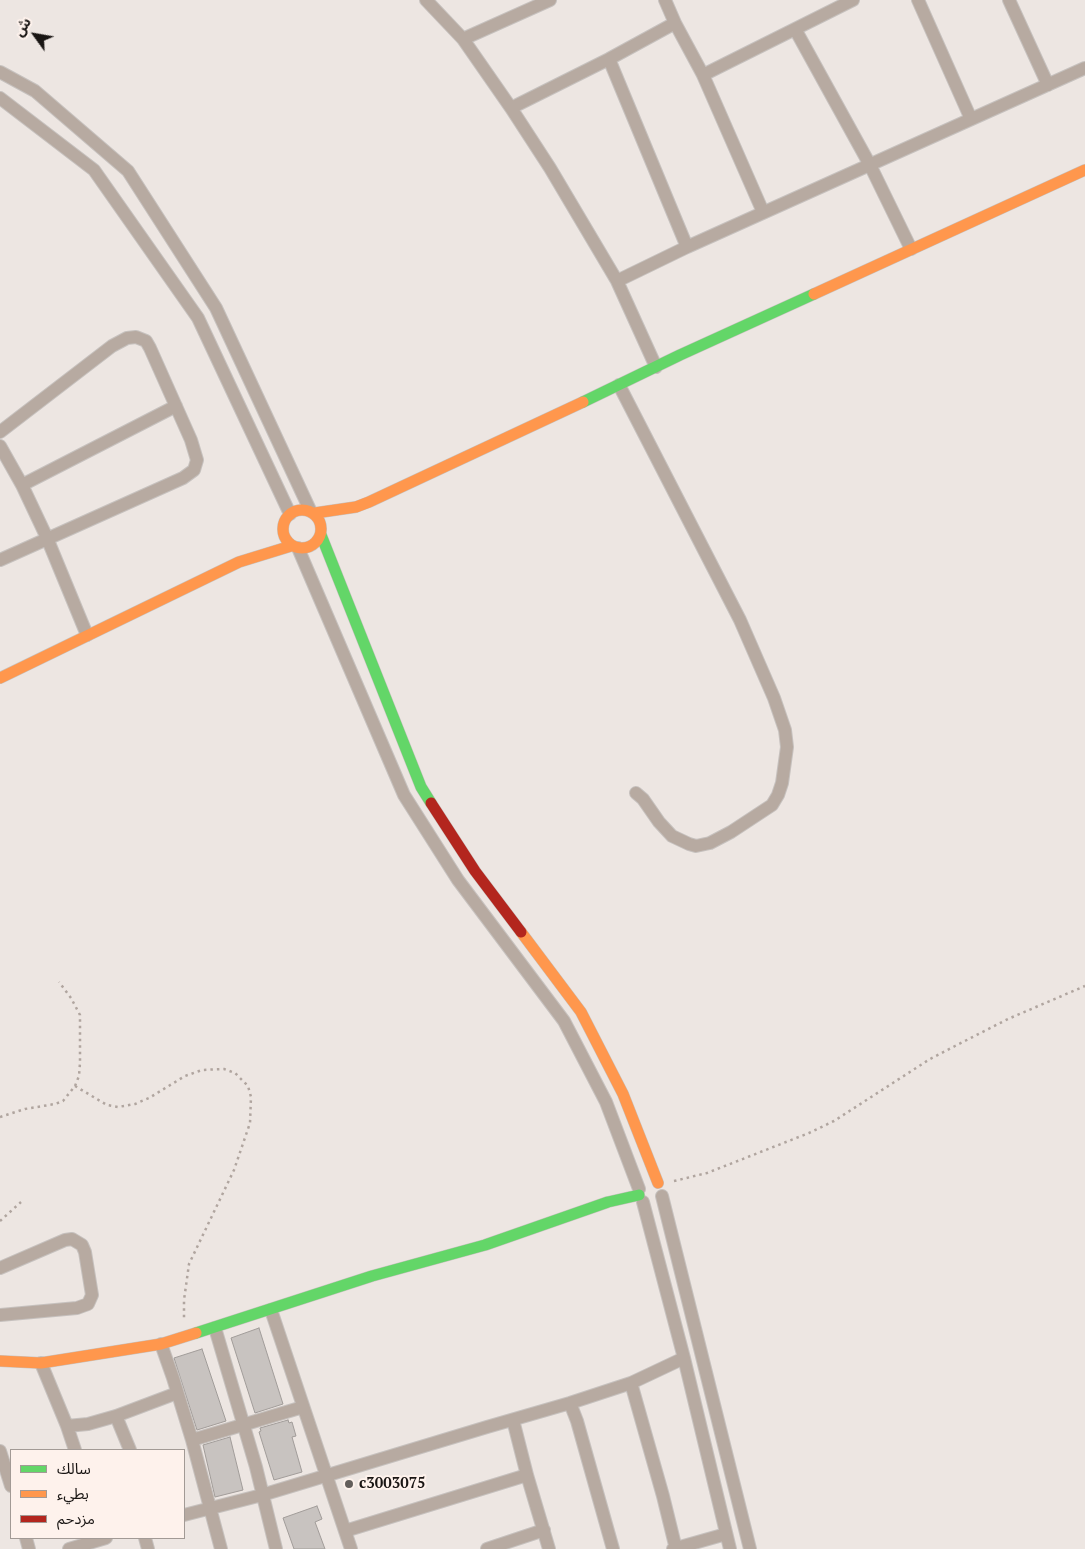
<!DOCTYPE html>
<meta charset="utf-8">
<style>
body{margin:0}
#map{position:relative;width:1085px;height:1549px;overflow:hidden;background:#ede6e2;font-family:"PT Serif","Noto Sans Arabic",serif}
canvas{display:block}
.legend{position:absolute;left:10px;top:1449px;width:175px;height:90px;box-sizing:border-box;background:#fef2ec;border:1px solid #a29a95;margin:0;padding:6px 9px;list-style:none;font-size:15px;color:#191513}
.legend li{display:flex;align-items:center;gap:10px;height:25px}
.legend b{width:25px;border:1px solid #a29a95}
.north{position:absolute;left:10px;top:10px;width:50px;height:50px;-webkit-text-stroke:4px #fef2ec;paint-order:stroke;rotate:302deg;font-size:14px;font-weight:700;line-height:20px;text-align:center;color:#191513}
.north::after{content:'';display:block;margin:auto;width:18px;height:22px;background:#191513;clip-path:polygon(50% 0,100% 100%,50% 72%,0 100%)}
</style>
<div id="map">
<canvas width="1085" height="1549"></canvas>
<ul class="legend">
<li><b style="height:6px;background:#63d668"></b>سالك</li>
<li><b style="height:6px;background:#ff974d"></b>بطيء</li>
<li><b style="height:6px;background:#b3261e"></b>مزدحم</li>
</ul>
<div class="north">ش</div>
</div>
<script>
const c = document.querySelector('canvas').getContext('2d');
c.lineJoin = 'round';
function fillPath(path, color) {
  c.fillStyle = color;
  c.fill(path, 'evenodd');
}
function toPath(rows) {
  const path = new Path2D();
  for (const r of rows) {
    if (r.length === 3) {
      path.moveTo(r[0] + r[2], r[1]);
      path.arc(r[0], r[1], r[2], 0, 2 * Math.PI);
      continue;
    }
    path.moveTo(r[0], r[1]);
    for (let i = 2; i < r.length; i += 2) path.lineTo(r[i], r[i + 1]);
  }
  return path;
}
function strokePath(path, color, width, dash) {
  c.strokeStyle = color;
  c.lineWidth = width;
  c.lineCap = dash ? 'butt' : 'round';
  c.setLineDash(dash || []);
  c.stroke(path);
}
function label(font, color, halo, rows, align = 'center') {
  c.font = font + ' "PT Serif",serif';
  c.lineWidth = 4;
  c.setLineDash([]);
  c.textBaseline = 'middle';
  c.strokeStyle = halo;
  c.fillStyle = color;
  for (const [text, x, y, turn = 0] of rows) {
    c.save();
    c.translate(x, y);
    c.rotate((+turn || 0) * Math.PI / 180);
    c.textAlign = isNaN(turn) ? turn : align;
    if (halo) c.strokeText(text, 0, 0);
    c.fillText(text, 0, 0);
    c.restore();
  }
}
const building = toPath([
 [259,1328,283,1404,255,1413,231,1338,259,1328],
 [202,1349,226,1421,197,1430,174,1358,202,1349],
 [288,1420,289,1423,292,1422,296,1436,292,1437,302,1472,274,1480,259,1432,261,1431,260,1428,288,1420],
 [230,1437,243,1490,215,1497,203,1445,230,1437],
 [317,1506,322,1519,315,1522,325,1549,294,1549,283,1518,317,1506]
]);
fillPath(building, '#c8c3c0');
strokePath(building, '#a19c99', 1);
const street = toPath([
 [426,0,463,39,511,108,550,168,617,281,656,367],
 [665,0,675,23,703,75,763,212],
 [918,0,971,119],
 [1009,0,1048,85],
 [795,29,870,165,911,249],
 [463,39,550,0],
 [609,59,687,247],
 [0,72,35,91,128,171,216,308,310,510],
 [703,75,853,0],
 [0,98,94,170,198,318,290,514],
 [511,108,609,59,675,23],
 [617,281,687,247,1085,68],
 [619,385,740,620,774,698,785,730,787,747,782,783,778,795,772,805,731,832,710,843,696,846,689,844,672,836,659,822,643,799,636,793],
 [0,432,112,346,127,338,136,337,146,341,150,348,191,440,197,460,194,470,183,478,0,560],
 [0,446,22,485,47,538,87,635],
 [22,485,176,406],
 [298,548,404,795,458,880,564,1021,606,1102,639,1189],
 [662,1196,750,1549],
 [643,1202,684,1358,730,1549],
 [0,1268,65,1240,72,1239,82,1245,85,1252,92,1295,88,1304,77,1308,0,1315],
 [271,1310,351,1549],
 [215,1328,256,1467,276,1549],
 [161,1344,173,1378,192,1440,221,1549],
 [41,1363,67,1426,75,1450],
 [631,1383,663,1496,676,1549],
 [570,1403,577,1421,613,1549],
 [116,1416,130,1450],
 [513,1420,527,1475,549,1549],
 [67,1426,88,1424,116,1416,177,1393],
 [192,1440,303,1407],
 [0,1451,11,1486],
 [184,1515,262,1495,487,1427,570,1403,631,1383,684,1358],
 [345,1531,527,1475],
 [26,1538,29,1549],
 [145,1538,148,1549],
 [69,1549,106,1538],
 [487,1549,544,1530],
 [673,1549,726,1534]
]);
const fast = toPath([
 [583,402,680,355,814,294],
 [321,535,421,787,431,803],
 [196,1333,372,1276,485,1245,608,1202,639,1195]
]);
const slow = toPath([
 [814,294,1085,170],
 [302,529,19],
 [315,513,356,507,369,502,583,402],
 [0,678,239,562,291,546],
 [521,932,581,1012,623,1094,658,1183],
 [0,1361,41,1363,161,1344,196,1333]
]);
const jam = toPath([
 [431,803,475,871,521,932]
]);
strokePath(street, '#c6c1be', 14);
strokePath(fast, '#c6c1be', 12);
strokePath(slow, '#c6c1be', 12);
strokePath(jam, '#c6c1be', 12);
strokePath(toPath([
 [75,1086,107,1105,118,1107,135,1104,149,1098,185,1076,202,1070,224,1069,235,1073,248,1086,251,1097,250,1123,234,1170,189,1264,184,1300,184,1321],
 [0,1117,25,1109,55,1104,63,1101,75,1086,79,1076,80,1063,80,1015,71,998,59,982],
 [674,1181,707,1173,809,1133,834,1121,930,1059,955,1046,1008,1019,1085,986],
 [0,1221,21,1202]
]), '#b0a59f', 2.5, [2.5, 4]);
strokePath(street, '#b7aaa1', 12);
strokePath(fast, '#63d668', 11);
strokePath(slow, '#ff974d', 11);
strokePath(jam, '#b3261e', 11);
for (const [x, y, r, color] of [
 [349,1484,5,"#635e5b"]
]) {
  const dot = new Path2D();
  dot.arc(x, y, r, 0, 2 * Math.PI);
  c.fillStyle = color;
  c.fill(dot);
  strokePath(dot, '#fef2ec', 2);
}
label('bold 15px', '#191513', '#fef2ec', [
 ["c3003075",359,1484]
], 'left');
</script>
